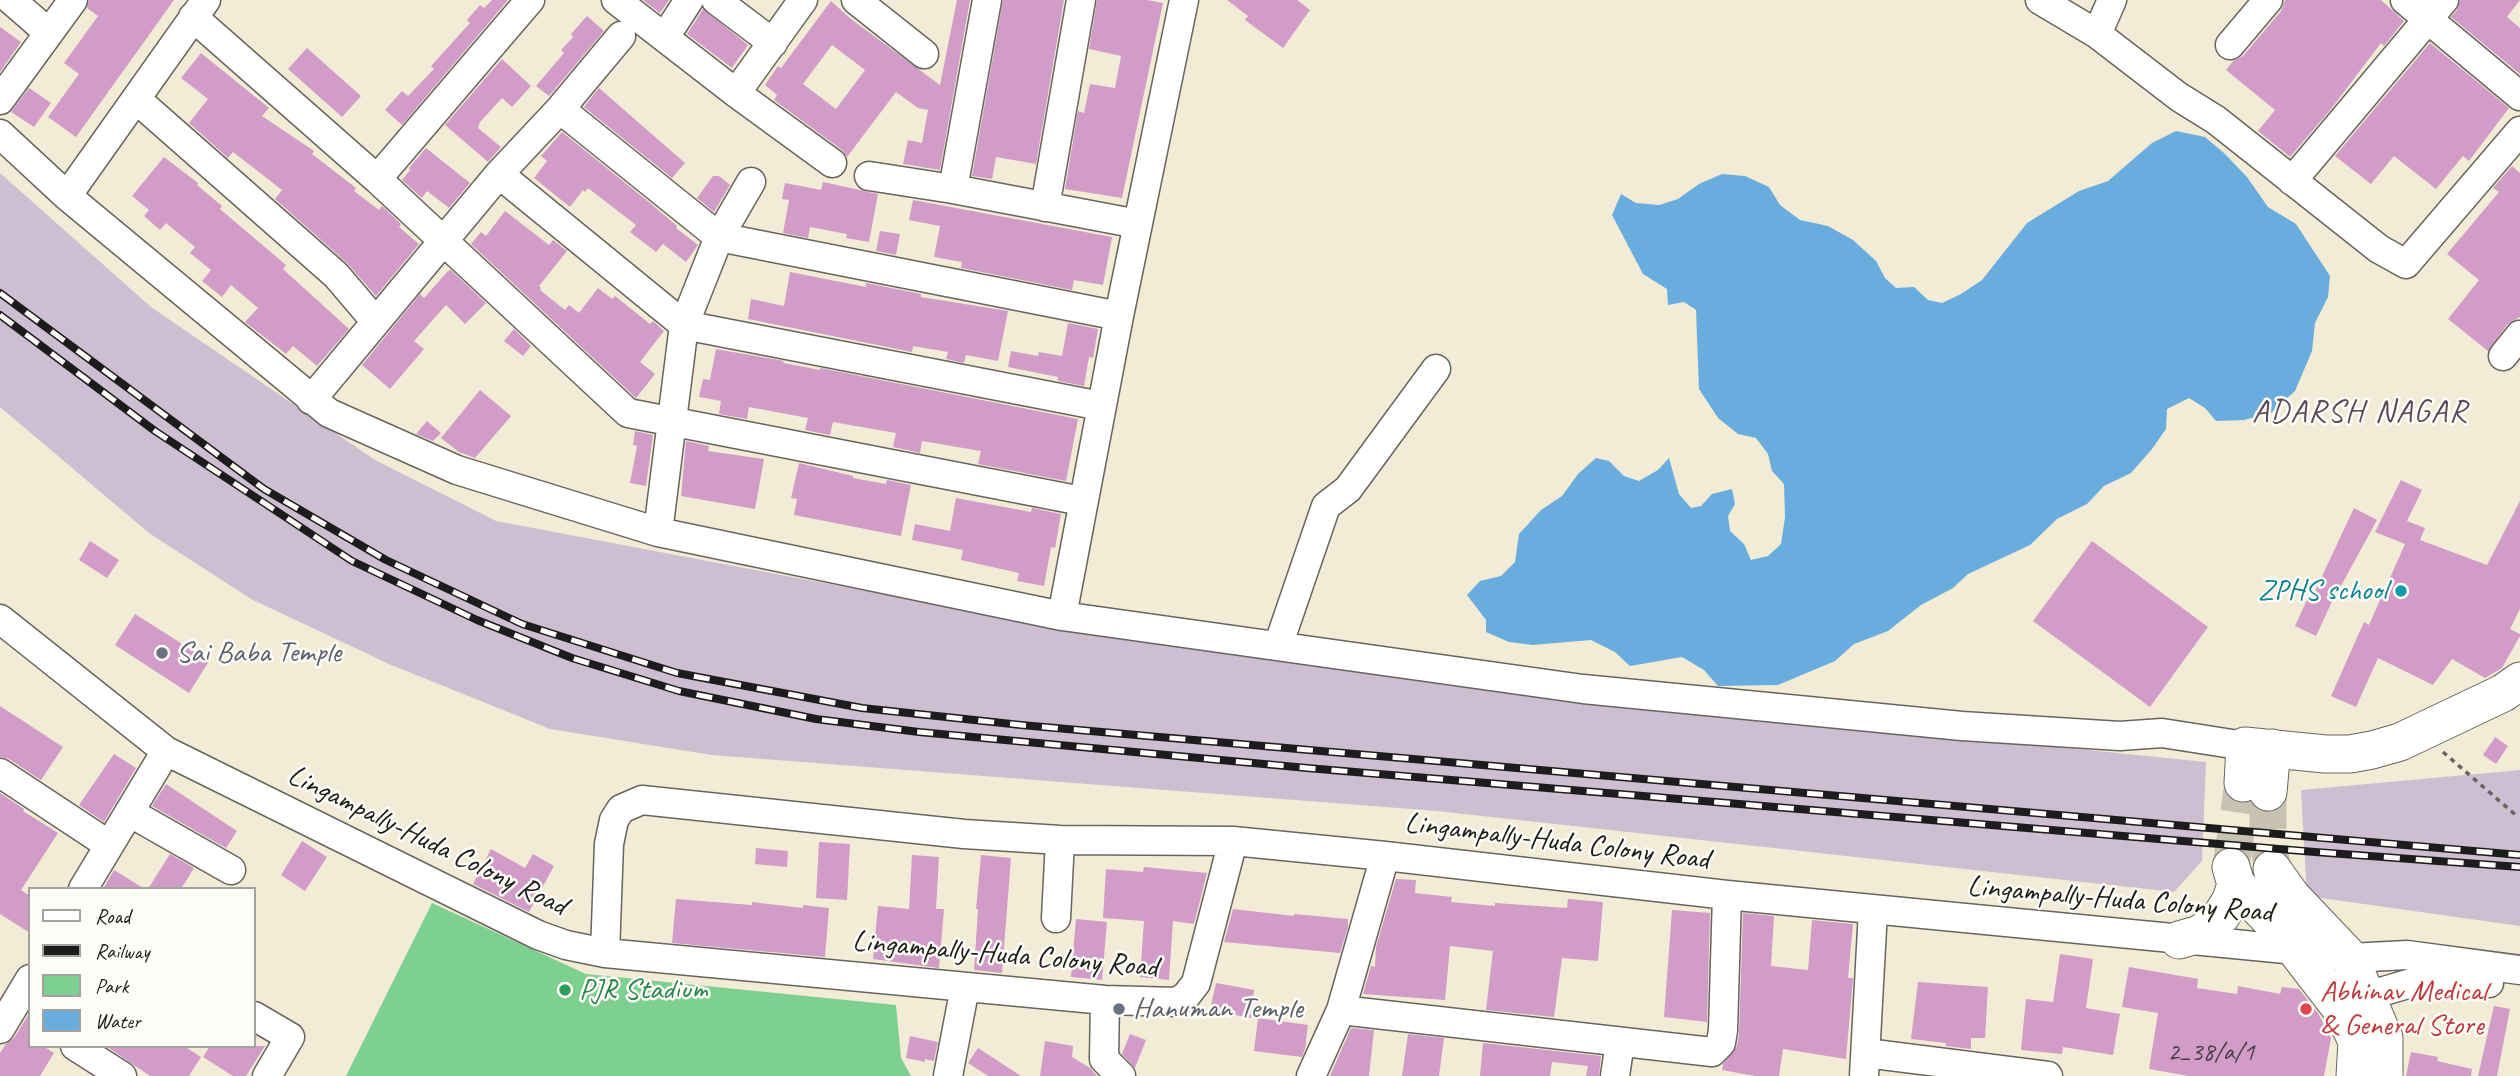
<!DOCTYPE html>
<style>
body{margin:0}
#map{position:relative;width:2520px;height:1076px;overflow:hidden;background:#f2ecd6;font-family:Caveat,sans-serif}
canvas{display:block}
.legend{position:absolute;left:28px;top:887px;width:228px;height:161px;box-sizing:border-box;background:#fdfcf7;border:2px solid #a3a29f;margin:0;padding:9px 12px;list-style:none;font-size:21px;color:#1c1c1c}
.legend li{display:flex;align-items:center;gap:14px;height:35px}
.legend b{width:35px;border:2px solid #a3a29f}
</style>
<div id="map">
<canvas width="2520" height="1076"></canvas>
<ul class="legend">
<li><b style="height:9px;background:#fff"></b>Road</li>
<li><b style="height:9px;background:#1c1c1c"></b>Railway</li>
<li><b style="height:19px;background:#7ed091"></b>Park</li>
<li><b style="height:19px;background:#69acde"></b>Water</li>
</ul>
</div>
<script>
const c = document.querySelector('canvas').getContext('2d');
c.lineJoin = 'round';
function fillPath(path, color) {
  c.fillStyle = color;
  c.fill(path, 'evenodd');
}
function toPath(rows) {
  const path = new Path2D();
  for (const r of rows) {
    path.moveTo(r[0], r[1]);
    for (let i = 2; i < r.length; i += 2) path.lineTo(r[i], r[i + 1]);
  }
  return path;
}
function strokePath(path, color, width, dash) {
  c.strokeStyle = color;
  c.lineWidth = width;
  c.lineCap = dash ? 'butt' : 'round';
  c.setLineDash(dash || []);
  c.stroke(path);
}
function label(font, color, halo, rows, align = 'center') {
  c.font = font + ' Caveat,sans-serif';
  c.lineWidth = 5;
  c.setLineDash([]);
  c.textBaseline = 'middle';
  c.strokeStyle = halo;
  c.fillStyle = color;
  for (const [text, x, y, turn = 0] of rows) {
    c.save();
    c.translate(x, y);
    c.rotate((+turn || 0) * Math.PI / 180);
    c.textAlign = isNaN(turn) ? turn : align;
    if (halo) c.strokeText(text, 0, 0);
    c.fillText(text, 0, 0);
    c.restore();
  }
}
fillPath(toPath([
 [0,173,151,307,375,460,496,521,1067,629,1673,708,2206,762,2202,861,2174,892,1437,811,712,755,550,729,389,664,251,599,149,533,0,407],
 [2520,770,2520,926,2307,896,2301,790]
]), '#cdbed2');
fillPath(toPath([
 [432,903,586,974,896,1005,901,1058,911,1076,346,1076]
]), '#7ed091');
fillPath(toPath([
 [2176,131,2205,137,2224,153,2247,177,2268,207,2296,224,2330,276,2328,297,2315,323,2312,351,2295,391,2271,413,2244,420,2216,421,2205,408,2189,398,2167,409,2166,429,2152,449,2131,473,2104,486,2087,504,2057,519,2030,545,1968,574,1953,588,1921,605,1888,631,1854,644,1835,661,1778,685,1718,686,1704,670,1682,657,1630,666,1615,652,1591,640,1533,645,1509,642,1486,632,1486,620,1467,595,1480,581,1501,576,1515,562,1519,534,1541,510,1562,496,1578,474,1596,458,1609,461,1624,476,1639,481,1658,470,1669,458,1679,494,1691,508,1701,506,1712,494,1732,489,1735,504,1728,516,1730,531,1744,544,1751,560,1768,556,1781,544,1785,517,1784,484,1772,471,1768,454,1756,438,1738,434,1718,418,1699,389,1696,310,1684,302,1668,305,1667,289,1643,274,1612,215,1621,194,1636,203,1659,205,1678,199,1699,184,1722,174,1745,176,1769,187,1780,205,1800,220,1828,226,1853,240,1876,261,1885,278,1896,288,1914,287,1928,300,1942,303,1961,294,1982,280,2027,223,2079,191,2108,181,2152,143]
]), '#69acde');
fillPath(toPath([
 [89,0,174,0,76,137,48,117,79,74,64,63,98,16,87,8],
 [492,0,508,0,402,125,385,110,402,91,408,96,434,69,431,66,470,23,467,20,480,5,484,8],
 [643,0,669,0,660,13],
 [957,0,970,0,940,170,903,164,908,140,922,143,928,110,918,108,896,92,847,157,842,150,774,100,777,95,765,85,778,66,781,68,831,1,851,19,940,85],
 [832,45,865,70,836,109,803,84],
 [1003,0,1064,0,1036,164,996,157,992,179,972,176],
 [1097,0,1147,0,1163,3,1122,198,1065,189,1078,111,1084,113,1090,84,1115,88,1121,56,1089,49],
 [1227,0,1297,0,1310,10,1283,48,1245,20,1248,16],
 [2285,0,2381,0,2404,21,2384,46,2381,43,2331,109,2290,157,2258,131,2275,110,2226,70,2233,61,2243,56,2281,11],
 [2460,0,2520,0,2507,17,2520,28,2520,74,2451,17,2457,10],
 [703,9,748,45,732,68,687,34],
 [587,16,604,31,549,96,536,86,564,53,561,50,573,37,571,34],
 [0,27,21,42,0,72],
 [2430,43,2509,108,2469,161,2463,156,2436,189,2394,156,2371,184,2335,156],
 [307,48,361,96,342,117,288,69],
 [201,53,269,108,262,116,314,151,312,154,356,188,354,191,379,210,382,206,401,224,399,227,419,244,376,296,347,263,275,199,282,190,233,152,228,158,189,123,208,99,181,78],
 [502,59,531,86,512,107,502,98,480,122,478,128,501,147,488,162,445,125],
 [29,88,51,103,34,127,11,112],
 [599,88,685,163,672,178,584,107],
 [562,132,650,203,677,226,676,228,698,245,686,262,663,244,656,252,630,232,636,225,588,188,585,192,583,190,570,207,534,178,547,161,541,156],
 [426,148,470,183,449,208,427,191,422,198,402,180,410,170,409,168],
 [164,157,198,183,197,185,222,206,220,209,286,265,283,269,349,329,317,366,293,346,286,354,245,322,258,308,231,285,222,297,202,281,211,270,190,253,195,247,166,223,160,230,144,216,149,210,132,196],
 [2512,166,2520,173,2520,317,2507,325,2488,351,2448,319,2479,280,2447,254,2499,192,2493,188],
 [713,176,719,176,730,185,714,212,697,198],
 [823,182,878,194,869,242,846,238,847,234,810,227,808,238,783,233,789,200,782,199,785,183,821,190],
 [913,200,1112,237,1103,285,1074,280,1072,290,961,268,962,262,934,257,940,226,909,220],
 [505,211,549,245,553,240,567,251,539,286,541,288,540,290,565,310,569,305,579,313,598,288,612,299,615,296,650,324,653,321,664,331,640,362,655,374,636,398,471,244,481,232,486,236],
 [880,231,900,234,896,255,876,251],
 [451,270,486,303,465,324,446,305,414,341,424,349,390,389,362,365,420,294,424,298,448,271],
 [790,272,866,287,866,283,921,294,921,297,1008,311,998,361,966,355,964,363,946,359,948,352,913,346,912,352,748,319,751,299,784,306],
 [1068,323,1098,329,1093,358,1089,357,1084,386,1058,381,1058,377,1008,367,1011,351,1038,356,1039,352,1062,356],
 [514,329,531,346,523,356,504,341],
 [716,349,784,361,783,363,820,370,820,368,1078,419,1066,481,978,464,981,451,922,441,920,453,893,447,896,433,833,422,830,435,805,430,808,418,749,407,747,419,719,414,721,401,699,397,703,379,710,380],
 [480,390,511,416,475,458,459,452,441,438],
 [427,421,441,433,433,441,416,434],
 [635,431,653,435,646,486,630,483,637,446,633,445],
 [686,441,709,446,708,451,764,459,755,509,681,496],
 [799,463,853,476,853,478,886,484,887,480,911,485,901,536,794,515,797,499,791,498],
 [2401,480,2422,490,2407,521,2425,528,2420,540,2487,565,2520,501,2520,609,2510,629,2520,634,2520,636,2502,668,2485,678,2452,659,2433,685,2378,658,2356,707,2331,696,2364,622,2369,625,2405,544,2375,532],
 [956,498,1031,512,1032,508,1061,514,1055,548,1051,547,1044,586,1017,581,1019,573,961,560,963,550,912,540,915,524,950,531],
 [2354,508,2377,520,2336,595,2335,595,2316,636,2295,626,2312,589,2315,591],
 [90,541,119,560,107,578,79,560],
 [2092,541,2208,627,2150,707,2033,621],
 [135,614,209,661,189,693,115,645],
 [0,706,63,747,41,780,9,759,0,757],
 [2495,737,2508,746,2496,764,2483,755],
 [114,754,136,768,104,822,79,805],
 [166,784,237,831,226,848,152,806],
 [0,793,24,809,23,811,58,833,21,890,30,896,30,933,0,914],
 [302,841,327,857,305,891,281,875],
 [819,842,850,844,847,900,816,898],
 [756,848,788,851,787,867,755,864],
 [491,849,525,868,533,854,554,866,529,912,473,884],
 [170,854,194,868,181,889,148,889],
 [912,855,939,857,936,909,944,909,939,968,873,959,878,906,909,909],
 [981,855,1011,858,1002,973,974,970,978,909,976,909],
 [1144,867,1207,873,1194,924,1173,921,1169,980,1140,977,1144,921,1103,918,1106,869,1143,872],
 [114,870,145,889,103,889],
 [1396,879,1416,880,1415,893,1452,897,1451,902,1495,906,1495,903,1567,908,1568,899,1603,902,1598,961,1562,958,1554,1017,1486,1010,1493,951,1450,946,1445,1000,1363,994,1371,966,1375,967,1376,947],
 [676,899,752,905,752,902,803,908,803,905,829,908,825,957,672,943],
 [1233,909,1294,916,1294,914,1348,919,1348,927,1340,953,1224,942],
 [1672,910,1710,913,1707,1022,1664,1017],
 [1743,913,1774,916,1771,966,1808,970,1812,920,1853,924,1848,978,1853,978,1846,1059,1783,1049,1779,1076,1755,1076,1722,1070,1723,1064,1737,1046,1739,1033],
 [1076,919,1107,922,1102,980,1071,977],
 [2060,954,2093,959,2086,1008,2120,1014,2113,1055,2063,1047,2062,1054,2021,1050,2026,999,2053,1002],
 [2129,967,2198,979,2197,988,2237,994,2238,986,2280,994,2282,987,2299,989,2318,1013,2331,1038,2324,1076,2188,1076,2149,1069,2158,1013,2122,1007],
 [1918,982,1988,987,1985,1038,1971,1038,1971,1049,1946,1046,1946,1043,1911,1039],
 [1216,983,1254,990,1251,1018,1210,1010],
 [2494,1006,2510,1009,2497,1076,2478,1076],
 [30,1012,30,1046,43,1046,54,1053,40,1076,0,1076,0,1053,6,1044,14,1038],
 [1258,1018,1308,1025,1305,1049,1302,1057,1254,1051],
 [1351,1028,1374,1030,1369,1076,1330,1076],
 [1130,1034,1146,1040,1135,1068,1122,1054],
 [1408,1034,1444,1038,1439,1076,1402,1076],
 [910,1036,938,1042,934,1061,925,1059,925,1062,906,1058],
 [1045,1041,1073,1046,1072,1057,1090,1068,1097,1076,1040,1076],
 [1483,1043,1601,1056,1599,1076,1586,1076,1588,1066,1552,1062,1550,1076,1480,1076],
 [106,1046,184,1046,201,1057,189,1076,150,1076],
 [210,1046,265,1046,246,1076,233,1076,203,1057],
 [978,1048,1021,1076,988,1076,968,1063],
 [2411,1052,2438,1057,2437,1061,2472,1069,2471,1076,2406,1076]
]), '#d19cc7');
strokePath(toPath([
 [2268,792,2268,831,2272,869],
 [2231,867,2243,783]
]), '#c7c2b1', 37, [37, 18]);
const minor = toPath([
 [11,0,49,33],
 [616,0,736,93,832,163],
 [716,0,773,43],
 [856,0,924,54],
 [2040,0,2097,34,2112,0],
 [2405,0,2520,96],
 [193,17,377,179,628,413,1082,501],
 [2097,34,2179,97,2216,120,2379,249,2406,264,2520,131],
 [665,37,689,0],
 [2230,45,2268,0],
 [736,93,803,0],
 [136,99,336,275,376,322],
 [0,100,73,0],
 [560,109,719,237,1119,316],
 [0,134,67,196,329,413,457,470,658,532,1062,616,1583,689,1962,726,2120,736,2162,733,2245,746],
 [499,174,684,325,1101,406],
 [869,176,953,189,1138,224],
 [377,179,530,0],
 [2292,181,2444,0],
 [953,189,987,0],
 [67,196,206,0],
 [1045,207,1081,0],
 [2503,356,2520,335],
 [311,400,499,174,560,109,621,36],
 [658,532,684,325,719,237,751,182],
 [1062,616,1119,316,1184,0],
 [0,619,166,751,538,935,566,945,605,953,1105,1000,1177,1002,1186,996,1196,983,1233,841,1385,856,1727,895,2296,950,2350,958,2407,955,2520,970],
 [1278,646,1326,506,1348,489,1436,369],
 [0,773,109,845],
 [129,812,231,870],
 [83,889,166,751],
 [1056,918,1060,840],
 [605,953,609,844,614,820,621,809,642,800,964,834,1060,840,1233,841],
 [2367,996,2418,981,2489,983],
 [1105,1000,1104,1059,1121,1076],
 [1341,1010,1712,1052,1721,1043,1723,1030,1727,895],
 [254,1016,290,1037,267,1076],
 [0,1029,30,979],
 [75,1046,122,1076],
 [1866,1053,2048,1076],
 [948,1076,965,987],
 [1311,1076,1341,1010,1385,856],
 [1615,1076,1620,1042],
 [1864,1076,1873,910]
]);
const major = toPath([
 [2243,783,2245,746,2325,754,2350,754,2372,750,2400,742,2503,693,2520,681],
 [2268,792,2272,748],
 [2231,867,2236,884,2282,932,2342,1010,2357,1041,2355,1076],
 [2272,869,2292,897,2350,958,2384,1038,2384,1076],
 [2179,940,2200,934,2211,926,2221,916,2231,900,2236,884]
]);
strokePath(minor, '#67655d', 31);
strokePath(major, '#67655d', 39);
strokePath(toPath([
 [2443,752,2518,817]
]), '#67655d', 3.5, [5, 5]);
strokePath(minor, '#fff', 28);
strokePath(major, '#fff', 37);
const rail = toPath([
 [0,293,264,489,386,560,522,624,677,673,862,708,1021,725,2520,855],
 [0,315,155,431,352,561,477,620,572,658,679,691,816,719,919,732,1307,768,2315,852,2520,867]
]);
strokePath(rail, '#1c1c1c', 8);
strokePath(rail, '#fdfcf7', 5, [16]);
for (const [x, y, r, color] of [
 [2401,591,7,"#0f9aa8"],
 [162,653,7,"#6b7280"],
 [565,990,7,"#2e9e5b"],
 [1119,1009,7,"#6b7280"],
 [2306,1009,7,"#e0444e"]
]) {
  const dot = new Path2D();
  dot.arc(x, y, r, 0, 2 * Math.PI);
  c.fillStyle = color;
  c.fill(dot);
  strokePath(dot, '#fdfcf7', 2.5);
}
label('26px', '#493c47', null, [
 ["2_38/a/1",2211,1053]
]);
label('30px', '#0d838f', '#fdfcf7', [
 ["ZPHS school",2387,591]
], 'right');
label('30px', '#5b616d', '#fdfcf7', [
 ["Sai Baba Temple",176,653],
 ["Hanuman Temple",1133,1009]
], 'left');
label('30px', '#1c1c1c', '#fdfcf7', [
 ["Lingampally-Huda Colony Road",427,841,26],
 ["Lingampally-Huda Colony Road",1557,842,7],
 ["Lingampally-Huda Colony Road",2120,900,5],
 ["Lingampally-Huda Colony Road",1005,955,5]
]);
label('30px', '#27864d', '#fdfcf7', [
 ["PJR Stadium",579,990]
], 'left');
label('30px', '#be3a42', '#fdfcf7', [
 ["Abhinav Medical",2320,992],
 ["& General Store",2320,1026]
], 'left');
c.letterSpacing = '2px';
label('32px', '#5b4958', '#fdfcf7', [
 ["ADARSH NAGAR",2360,413]
]);
c.letterSpacing = '0px';
</script>
